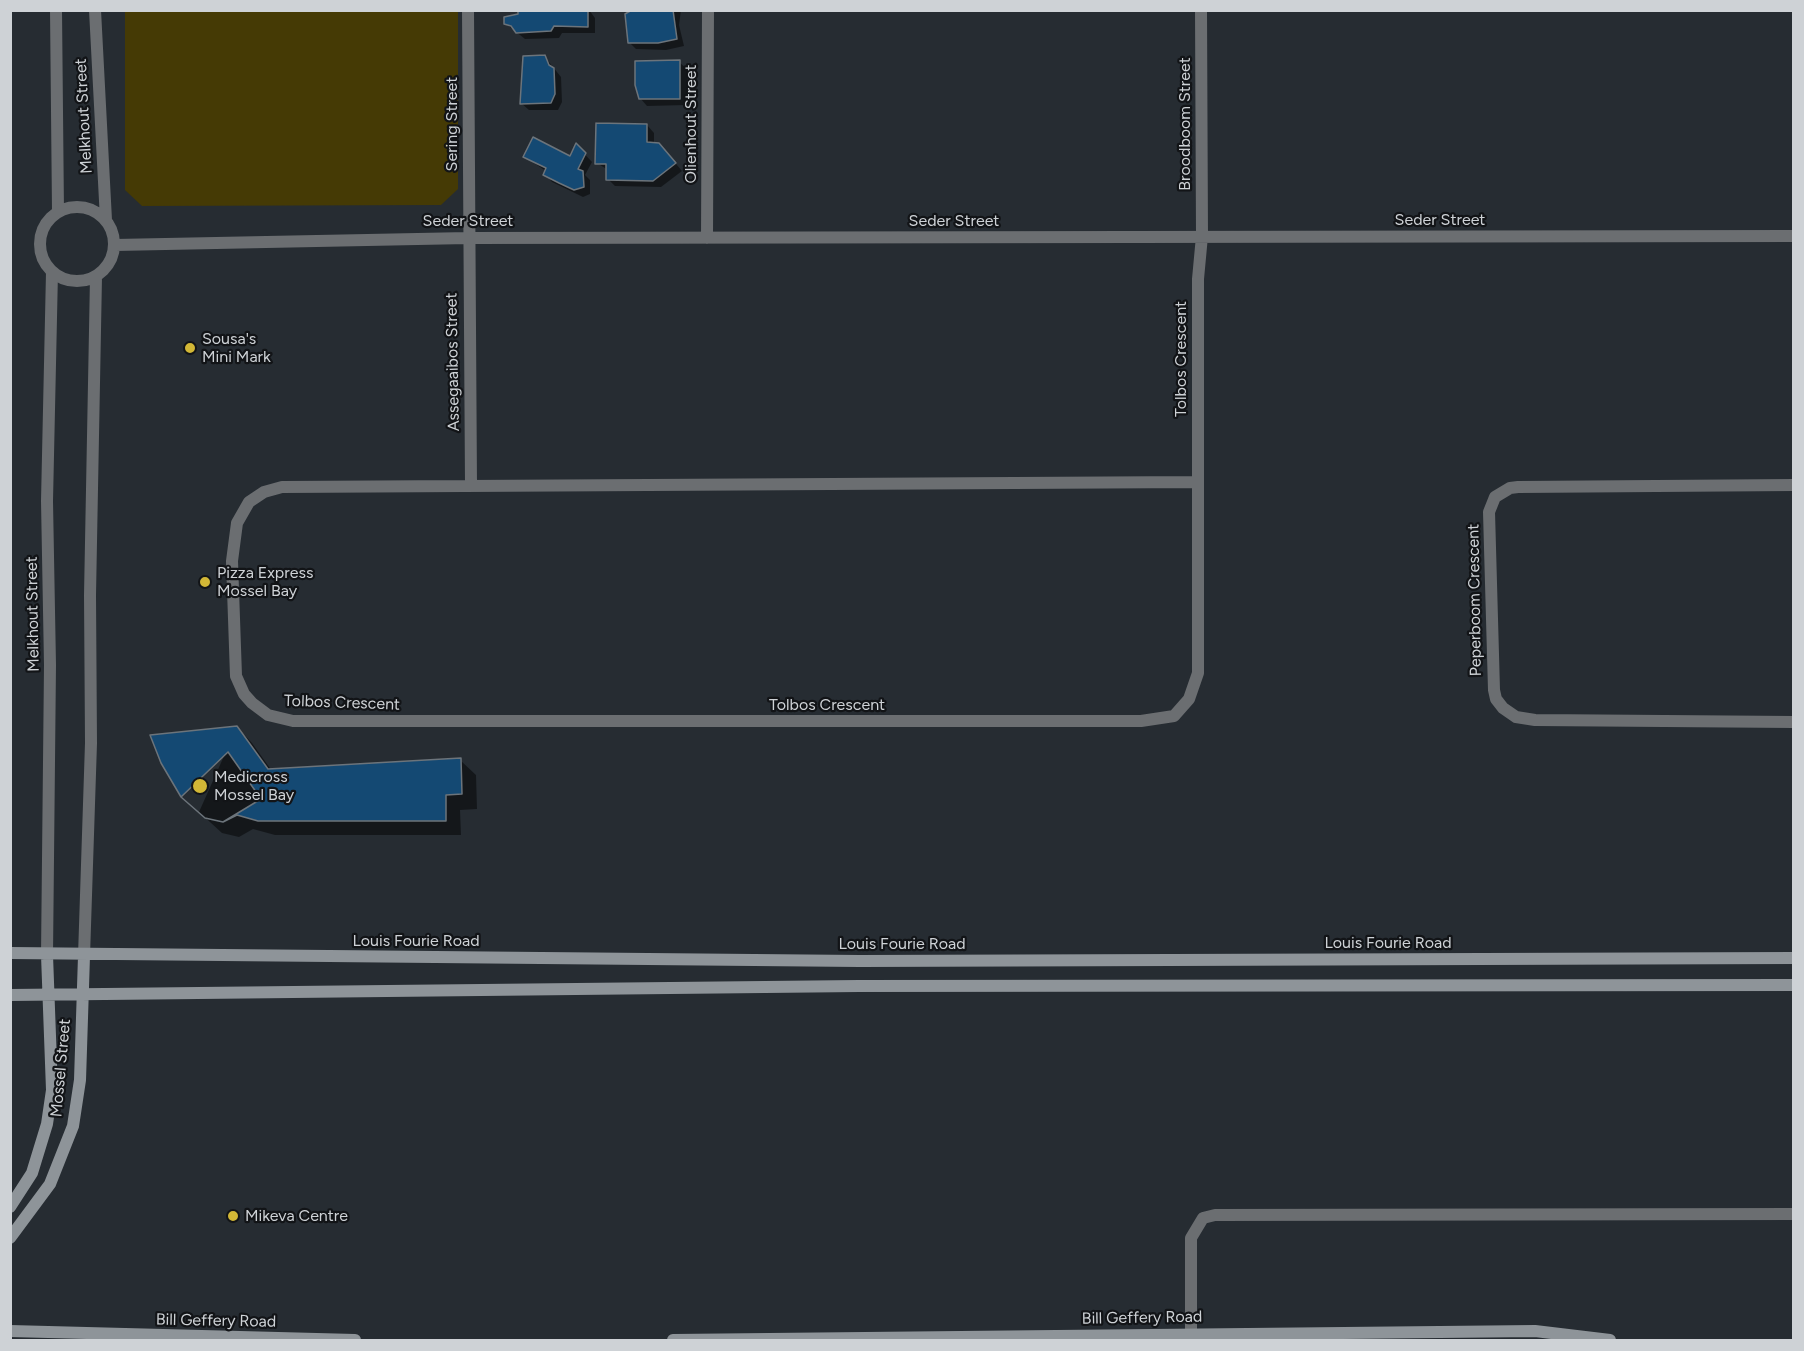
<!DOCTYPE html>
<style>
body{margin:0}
#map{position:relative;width:1804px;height:1351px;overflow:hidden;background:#262c32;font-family:Figtree,sans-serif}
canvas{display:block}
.frame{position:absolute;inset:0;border:12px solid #ced2d6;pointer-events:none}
</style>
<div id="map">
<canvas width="1804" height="1351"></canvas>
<div class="frame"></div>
</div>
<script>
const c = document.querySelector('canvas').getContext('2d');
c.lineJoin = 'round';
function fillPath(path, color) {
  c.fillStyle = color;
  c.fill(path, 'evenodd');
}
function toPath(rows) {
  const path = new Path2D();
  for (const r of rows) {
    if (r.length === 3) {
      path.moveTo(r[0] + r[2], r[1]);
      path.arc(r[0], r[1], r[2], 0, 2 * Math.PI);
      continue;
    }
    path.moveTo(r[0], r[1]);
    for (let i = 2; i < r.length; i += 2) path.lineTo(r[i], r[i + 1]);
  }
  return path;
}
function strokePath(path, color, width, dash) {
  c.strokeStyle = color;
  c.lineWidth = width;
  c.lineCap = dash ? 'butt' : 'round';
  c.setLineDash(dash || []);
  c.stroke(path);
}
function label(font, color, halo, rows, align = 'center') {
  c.font = font + ' Figtree,sans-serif';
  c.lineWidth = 4.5;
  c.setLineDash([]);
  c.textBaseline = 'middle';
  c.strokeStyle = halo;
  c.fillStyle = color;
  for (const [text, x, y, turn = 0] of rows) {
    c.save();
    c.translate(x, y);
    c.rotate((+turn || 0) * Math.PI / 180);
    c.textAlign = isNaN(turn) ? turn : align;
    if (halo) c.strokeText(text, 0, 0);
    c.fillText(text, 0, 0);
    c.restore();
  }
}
fillPath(toPath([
 [125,11,458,11,458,189,441,205,142,206,125,190]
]), '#453a05');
fillPath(toPath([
 [515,10,589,10,595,18,595,33,562,33,559,38,525,39,505,23,519,15,519,12],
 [635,10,681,10,679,25,684,46,666,50,636,49,629,42],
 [545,57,561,77,562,102,558,110,529,110,521,103],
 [679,62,687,69,687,105,647,106,640,98],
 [647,125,654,133,654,144,666,152,682,171,661,187,615,186,608,179,608,170,597,163],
 [577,146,592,162,585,175,590,180,590,194,583,197,552,182,545,174,546,171,525,157,571,158],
 [237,727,252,743,272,771,460,760,476,775,477,809,460,810,461,835,275,835,253,829,239,837,222,833,199,812]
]), '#0007');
const building = toPath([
 [518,10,588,10,588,27,554,26,551,31,516,33,511,26,504,24,504,17,518,14,518,10],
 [632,10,673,10,677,39,658,43,628,43,625,14,632,10],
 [545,55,549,65,554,68,555,94,551,103,520,104,523,56,545,55],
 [680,60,680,99,639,99,635,85,635,61,680,60],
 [596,123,647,124,647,142,659,143,676,163,653,181,606,180,606,164,595,164,596,123],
 [533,137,570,156,576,143,586,153,578,169,583,171,584,187,574,190,559,183,543,175,546,168,523,157,533,137],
 [237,726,268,769,461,758,462,794,446,795,446,821,258,821,237,815,223,822,205,818,181,797,161,763,150,735,237,726],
 [228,752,261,799,223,822,205,818,181,797,228,752]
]);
fillPath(building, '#144973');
strokePath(building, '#6c747b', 1.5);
strokePath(toPath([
 [56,10,58,212],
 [95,10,106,220],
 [468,10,471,486],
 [77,244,37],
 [707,238,708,10],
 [115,245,468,238,1794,236],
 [1197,482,282,487,264,492,249,502,237,523,232,561,236,676,244,694,252,703,268,715,293,721,1141,721,1174,716,1189,699,1198,673,1198,279,1202,236,1201,10],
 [1794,485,1518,487,1510,488,1495,497,1489,512,1494,690,1496,699,1503,708,1516,717,1535,720,1794,722],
 [47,955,50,665,47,501,52,272],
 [84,956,91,743,90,595,96,277],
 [1191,1334,1191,1238,1203,1218,1215,1215,1794,1214]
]), '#6b6e71', 12);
strokePath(toPath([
 [10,953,860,961,1794,958],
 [10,995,859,986,1794,985],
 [10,1207,32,1173,47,1124,52,1090,47,955],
 [10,1238,50,1184,73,1126,80,1080,84,956],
 [10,1331,355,1340],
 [673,1340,1535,1331,1610,1340]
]), '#8e9499', 12);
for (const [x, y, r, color] of [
 [190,348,6,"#d2b736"],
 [205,582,6,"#d2b736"],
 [200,786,8,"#d2b736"],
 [233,1216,6,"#d2b736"]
]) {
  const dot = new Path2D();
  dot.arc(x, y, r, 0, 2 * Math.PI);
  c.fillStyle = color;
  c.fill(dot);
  strokePath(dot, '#121417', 2);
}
label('16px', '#ced2d6', '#121417', [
 ["Melkhout Street",84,116,-93],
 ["Sering Street",452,124,-90],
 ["Olienhout Street",691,124,-90],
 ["Broodboom Street",1185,124,-90],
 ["Seder Street",1440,220],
 ["Seder Street",468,221],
 ["Seder Street",954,221],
 ["Tolbos Crescent",1181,359,-90],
 ["Assegaaibos Street",453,362,-91],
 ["Peperboom Crescent",1475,600,-91],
 ["Melkhout Street",33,614,-91],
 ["Tolbos Crescent",342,703,2],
 ["Tolbos Crescent",827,705],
 ["Louis Fourie Road",416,941],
 ["Louis Fourie Road",1388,943],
 ["Louis Fourie Road",902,944],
 ["Mossel Street",61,1068,-85],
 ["Bill Geffery Road",1142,1318,-1],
 ["Bill Geffery Road",216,1321,1]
]);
label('16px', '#ced2d6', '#121417', [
 ["Sousa's",202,339],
 ["Mini Mark",202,357],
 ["Pizza Express",217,573],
 ["Mossel Bay",217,591],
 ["Medicross",214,777],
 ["Mossel Bay",214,795],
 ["Mikeva Centre",245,1216]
], 'left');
</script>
